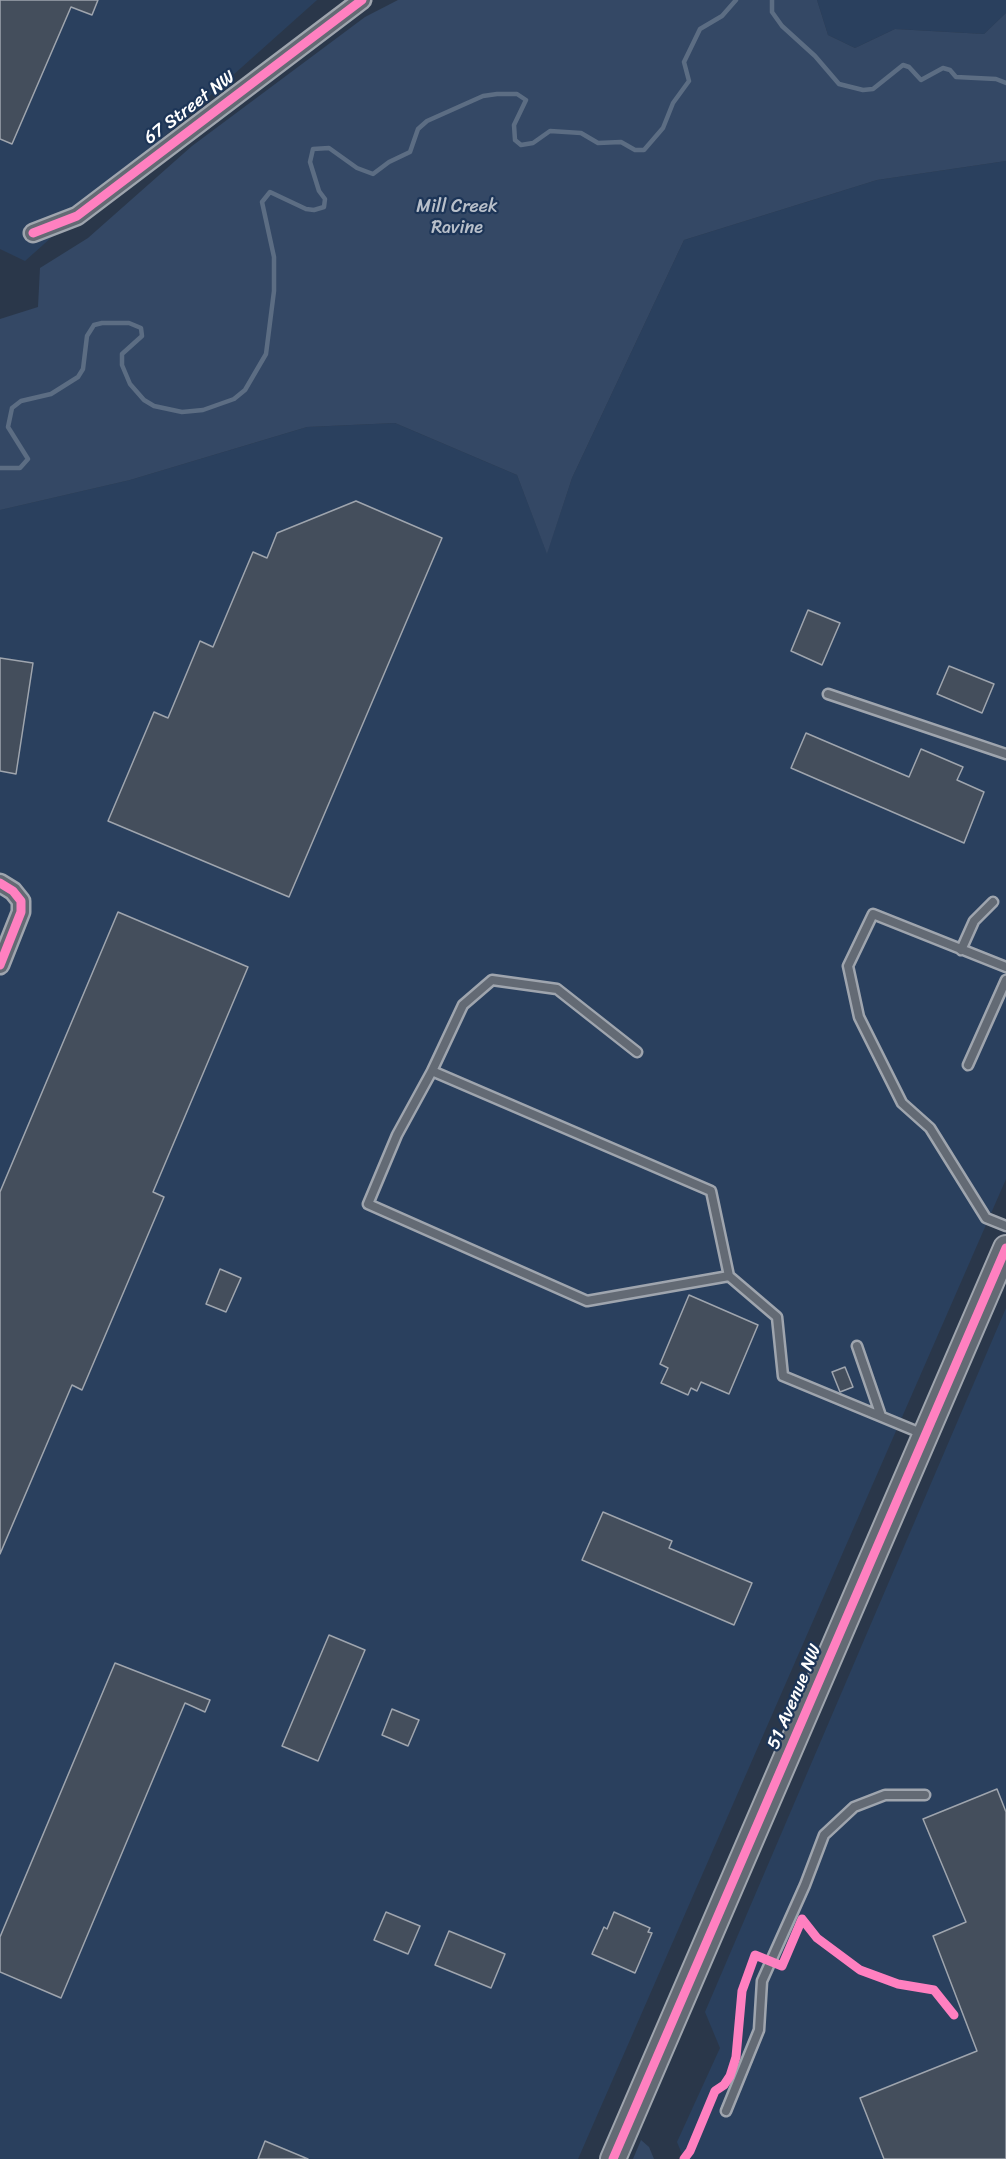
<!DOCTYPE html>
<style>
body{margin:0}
canvas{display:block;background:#2a374a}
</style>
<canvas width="1006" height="2159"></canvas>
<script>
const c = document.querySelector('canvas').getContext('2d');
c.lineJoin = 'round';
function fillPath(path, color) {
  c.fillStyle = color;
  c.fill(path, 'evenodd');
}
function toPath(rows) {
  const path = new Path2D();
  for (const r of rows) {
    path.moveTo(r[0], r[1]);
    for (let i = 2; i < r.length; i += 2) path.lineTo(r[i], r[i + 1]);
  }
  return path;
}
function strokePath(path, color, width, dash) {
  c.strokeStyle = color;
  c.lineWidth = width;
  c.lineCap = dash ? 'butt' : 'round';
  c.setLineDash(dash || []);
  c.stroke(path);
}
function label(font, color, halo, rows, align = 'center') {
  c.font = font + ' Sriracha,sans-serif';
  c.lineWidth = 4.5;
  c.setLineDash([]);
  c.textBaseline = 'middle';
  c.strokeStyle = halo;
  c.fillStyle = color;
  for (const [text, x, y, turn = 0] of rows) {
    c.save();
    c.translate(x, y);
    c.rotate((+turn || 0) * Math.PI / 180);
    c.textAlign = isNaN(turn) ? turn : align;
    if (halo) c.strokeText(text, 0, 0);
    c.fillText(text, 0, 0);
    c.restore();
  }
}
fillPath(toPath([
 [0,0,317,0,25,261,0,249],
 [817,0,1006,0,1006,13,984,34,895,29,855,48,828,35],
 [1006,161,1006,1179,578,2159,0,2159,0,510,130,480,307,427,395,423,517,475,547,553,572,478,684,240,877,180],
 [1006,1308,1006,2159,684,2159,677,2142,720,2048,705,2012]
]), '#2a405e');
fillPath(toPath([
 [398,0,817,0,828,35,855,48,895,29,984,34,1006,13,1006,161,877,180,684,240,572,478,547,554,517,475,395,423,307,427,130,480,0,510,0,319,38,307,40,268,88,238,192,146,365,17],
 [641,2140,649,2147,654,2159,633,2159]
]), '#344865');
strokePath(toPath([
 [772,0,772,12,782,26,815,56,839,84,863,90,873,89,903,65,909,67,921,80,943,68,950,70,956,77,996,79,1006,83],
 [0,468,20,468,28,459,8,427,12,408,21,401,51,394,78,377,83,369,87,336,94,325,102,323,129,323,141,328,142,336,122,354,122,365,130,384,144,400,154,406,182,412,203,410,234,399,245,390,266,354,274,291,274,257,262,202,270,192,306,209,314,210,324,207,325,199,319,191,310,162,313,149,329,148,357,168,373,174,389,162,410,152,418,129,427,121,483,96,497,94,517,94,526,100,514,125,515,140,521,145,533,143,550,131,581,133,598,143,621,142,635,150,644,150,663,128,673,103,689,81,684,62,700,29,722,16,736,0]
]), '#5c6d83', 4.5);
const building = toPath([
 [0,0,98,0,92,15,71,7,12,144,0,139,0,0],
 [356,501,442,538,289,897,108,821,154,712,168,718,200,641,213,647,253,552,267,558,277,533,356,501],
 [808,610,840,623,822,665,791,651,808,610],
 [0,658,33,663,16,774,0,771,0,658],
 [949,666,994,684,982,713,937,694,949,666],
 [806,733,909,777,921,749,963,767,957,780,984,792,964,843,791,768,806,733],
 [118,912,248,967,153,1192,164,1197,82,1390,72,1385,0,1554,0,1192,118,912],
 [220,1269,241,1278,226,1312,206,1304,220,1269],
 [689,1295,758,1325,729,1394,701,1382,697,1391,691,1388,688,1395,661,1383,668,1368,660,1364,689,1295],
 [845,1367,853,1387,840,1392,832,1372,845,1367],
 [603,1512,672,1541,669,1548,752,1583,734,1625,582,1560,603,1512],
 [329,1635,365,1650,318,1761,282,1746,329,1635],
 [115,1663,210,1700,205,1712,185,1703,61,1998,0,1972,0,1937,115,1663],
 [392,1709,419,1720,408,1746,382,1735,392,1709],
 [997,1789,1006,1812,1006,2159,884,2159,860,2098,977,2051,933,1936,966,1922,923,1819,997,1789],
 [386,1912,420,1926,408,1954,374,1940,386,1912],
 [614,1912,650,1928,648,1932,652,1933,635,1973,592,1954,604,1927,607,1929,614,1912],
 [449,1931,505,1954,491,1988,435,1965,449,1931],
 [265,2141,308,2159,258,2159,265,2141]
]);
fillPath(building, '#444e5c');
strokePath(building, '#9fa5ae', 1.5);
const lane = toPath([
 [828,694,1006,754],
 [961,950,974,921,993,902],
 [1006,967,873,914,848,966,859,1017,902,1103,930,1128,986,1218,1006,1226],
 [637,1052,557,989,492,980,463,1005,432,1071,711,1191,729,1276,777,1317,783,1376,923,1434],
 [968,1065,1006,980],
 [432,1071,397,1135,368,1204,587,1301,729,1276],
 [857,1346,881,1416],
 [726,2111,759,2030,762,1981,805,1885,824,1835,854,1807,885,1795,925,1795]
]);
const street = toPath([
 [33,233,77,216,362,0],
 [0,883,13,891,21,901,21,912,0,965]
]);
const secondary = toPath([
 [613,2159,1006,1248]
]);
strokePath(lane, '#9fa5ae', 13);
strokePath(street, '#9fa5ae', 21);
strokePath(secondary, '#9fa5ae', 28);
strokePath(lane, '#636a74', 8);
strokePath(street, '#636a74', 16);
strokePath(secondary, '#636a74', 24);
strokePath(toPath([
 [33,233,77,216,362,0],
 [0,883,13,891,21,901,21,912,0,965],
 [613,2159,1006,1248],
 [684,2159,690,2151,715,2091,724,2085,730,2076,736,2057,742,1991,755,1955,782,1966,802,1919,817,1938,860,1970,898,1984,934,1990,954,2015]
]), '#ff80c0', 9);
label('18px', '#fff', '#1d3557', [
 ["67 Street NW",190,108,-37],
 ["51 Avenue NW",795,1697,-67]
]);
label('18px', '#b9c0ca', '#1d3557', [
 ["Mill Creek",457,207],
 ["Ravine",457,228]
]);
</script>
